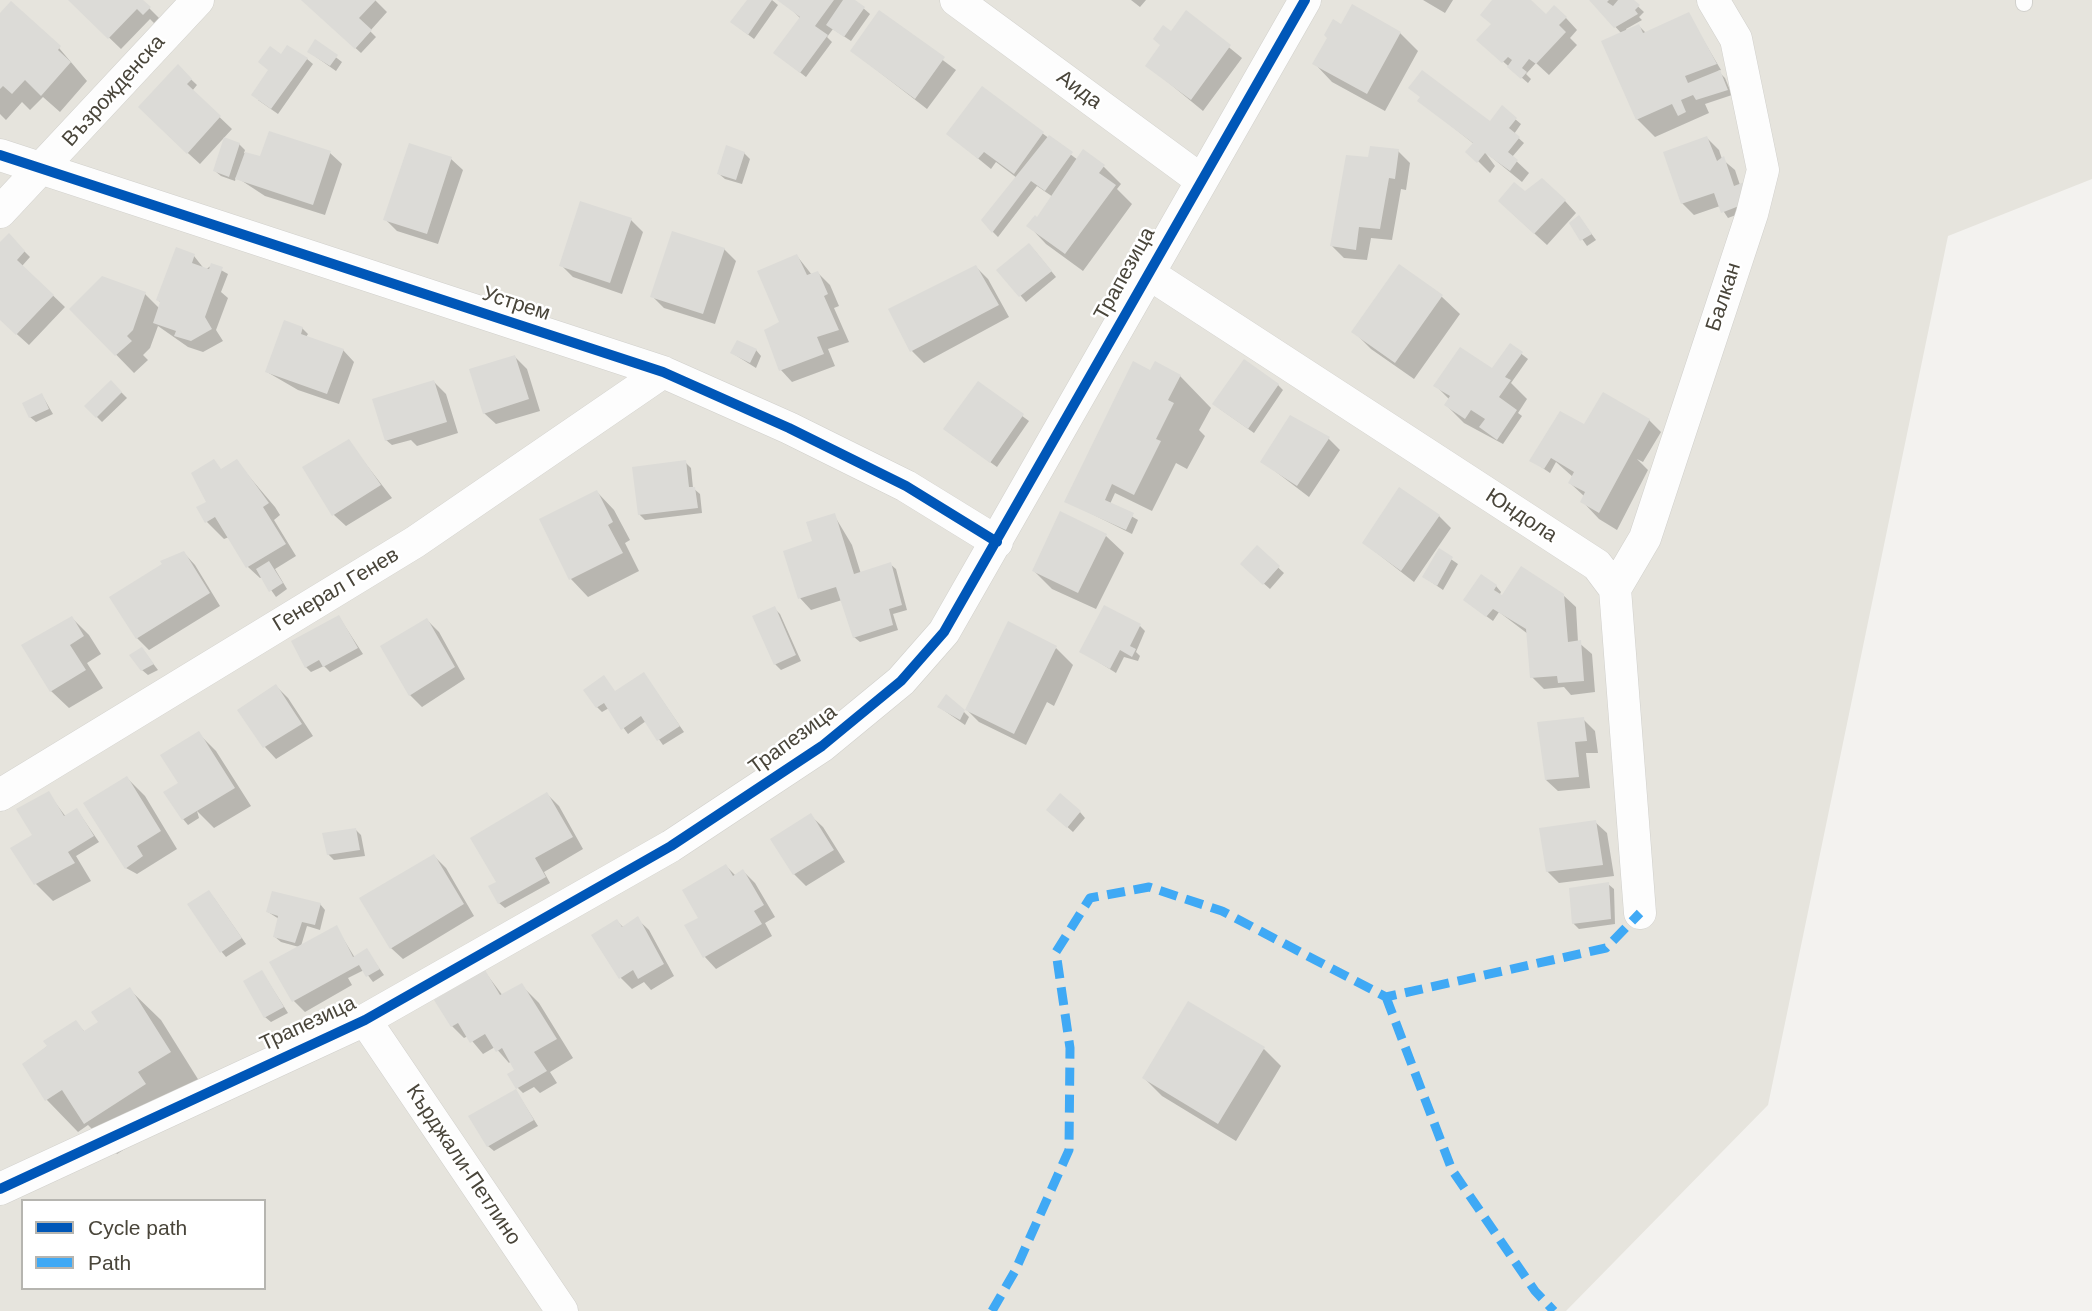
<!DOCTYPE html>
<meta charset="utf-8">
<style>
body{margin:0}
#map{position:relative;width:2092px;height:1311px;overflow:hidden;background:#f3f2ef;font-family:Helvetica,sans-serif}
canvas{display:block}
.legend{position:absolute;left:21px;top:1199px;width:245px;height:91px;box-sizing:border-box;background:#fff;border:2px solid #b6b5b0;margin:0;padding:9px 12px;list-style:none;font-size:21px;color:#49453a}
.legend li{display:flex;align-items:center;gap:14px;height:35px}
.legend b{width:35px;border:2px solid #b6b5b0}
</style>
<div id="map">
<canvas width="2092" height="1311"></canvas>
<ul class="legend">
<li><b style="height:9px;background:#0057b8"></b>Cycle path</li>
<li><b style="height:9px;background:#3fa9f5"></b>Path</li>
</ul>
</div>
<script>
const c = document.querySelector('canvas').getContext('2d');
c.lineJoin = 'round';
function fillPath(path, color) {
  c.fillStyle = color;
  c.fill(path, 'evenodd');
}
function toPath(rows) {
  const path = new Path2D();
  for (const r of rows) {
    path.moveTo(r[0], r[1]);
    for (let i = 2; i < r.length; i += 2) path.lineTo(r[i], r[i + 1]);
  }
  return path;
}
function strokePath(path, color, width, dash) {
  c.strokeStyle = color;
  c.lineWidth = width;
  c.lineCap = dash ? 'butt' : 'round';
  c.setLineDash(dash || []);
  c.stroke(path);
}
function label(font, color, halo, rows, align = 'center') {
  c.font = font + ' Helvetica,sans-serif';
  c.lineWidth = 5;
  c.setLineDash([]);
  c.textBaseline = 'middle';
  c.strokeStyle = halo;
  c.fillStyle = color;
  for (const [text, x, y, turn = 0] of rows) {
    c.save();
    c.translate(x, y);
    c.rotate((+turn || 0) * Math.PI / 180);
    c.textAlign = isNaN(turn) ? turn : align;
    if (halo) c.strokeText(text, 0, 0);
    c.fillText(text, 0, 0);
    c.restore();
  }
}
fillPath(toPath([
 [0,0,2092,0,2092,179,1948,236,1768,1105,1566,1311,0,1311],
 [23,1201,264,1201,264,1288,23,1288]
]), '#e6e4dd');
fillPath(toPath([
 [70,0,141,0,161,20,156,25,150,19,121,49],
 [303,0,375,0,387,12,370,31,376,37,361,53],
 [750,0,772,0,778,5,754,39,738,27],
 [854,0,870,14,851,41,833,29,827,37,832,42,806,77,775,53,801,19,782,0],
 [1131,0,1146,0,1140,7],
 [1423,0,1453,0,1445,13],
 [1495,0,1529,0,1546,16,1566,18,1577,30,1570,38,1577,45,1549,75,1536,63,1526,74,1531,79,1528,83,1484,45,1494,26],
 [1591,0,1631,0,1644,12,1639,17,1642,20,1626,29,1627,31,1639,26,1646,33,1688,14,1721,70,1718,71,1725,78,1732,95,1705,104,1709,113,1655,137,1637,119,1622,34],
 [1186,12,1242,58,1203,111,1147,65],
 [880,13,956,70,927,109,852,51],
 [0,16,59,48,87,81,60,112,43,97,30,110,22,102,6,120,0,114],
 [1341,26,1400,33,1418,51,1385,111,1332,82,1315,64],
 [316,42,342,62,336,71,309,52],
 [281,56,307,59,313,64,278,114,258,100],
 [178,67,197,85,192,91,232,129,200,164,167,134],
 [1419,100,1490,123,1515,119,1521,124,1514,134,1524,143,1512,157,1529,173,1522,182,1484,151,1495,166,1490,173,1468,151,1474,144],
 [1042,133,1078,160,1104,167,1121,184,1117,189,1132,204,1083,271,1046,244,1029,226,1038,219,1053,197,1037,186,998,237,993,232,983,220,1017,178,996,162,991,169,948,134],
 [1707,138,1719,150,1722,159,1735,170,1740,185,1757,207,1728,218,1720,206,1694,215,1682,203],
 [239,144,245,150,244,153,259,158,330,153,342,164,325,215,265,196,236,177,235,181,221,176,215,171],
 [1398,151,1410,163,1406,190,1401,189,1392,240,1371,238,1367,260,1344,258,1332,246,1370,159],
 [744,153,750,159,742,184,725,179,719,174],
 [451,159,463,170,438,244,397,231,385,219],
 [1525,193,1565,201,1576,213,1547,245,1512,213],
 [1579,217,1596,240,1587,246,1571,223],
 [631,220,643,232,622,294,573,277,561,265],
 [9,236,30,257,22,266,65,307,29,345,0,319,0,245],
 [724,249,736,261,715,324,664,308,652,296],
 [1035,251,1056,277,1026,302,999,270],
 [194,256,205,270,212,265,228,274,221,292,228,298,216,330,223,341,203,352,188,347,158,326,150,348,143,355,148,360,134,373,72,309,145,294,159,308,161,303,158,300],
 [797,256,812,275,818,273,830,285,839,306,834,308,849,342,828,349,835,366,792,382,781,370,781,323],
 [976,267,988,279,1009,317,924,363,912,351,891,310],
 [1399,267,1442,297,1460,314,1414,379,1371,349,1354,332],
 [302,328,308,334,306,337,343,350,354,362,339,404,298,390,267,372],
 [1510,345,1528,359,1511,383,1527,399,1518,413,1522,416,1503,444,1464,423,1446,405,1450,400,1435,385,1493,371],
 [756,350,761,356,756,368,732,353],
 [515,357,527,369,540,411,496,424,484,413],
 [1151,372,1180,376,1211,408,1199,430,1205,436,1187,469,1176,463,1152,511,1115,493,1110,504,1138,520,1132,534,1066,501],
 [111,382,127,398,102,422,86,406],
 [434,382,446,394,458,433,417,446,411,440,392,445,386,440],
 [978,384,1029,421,997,467,951,434],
 [1278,385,1283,390,1254,433,1220,409],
 [42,395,53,414,36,422,30,417],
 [1649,420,1661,432,1643,462,1637,459,1648,470,1617,530,1599,519,1582,501,1584,496,1570,483,1573,477,1556,462,1550,473,1531,460,1591,430],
 [1328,438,1340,450,1309,497,1263,462],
 [348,441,392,498,346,526,334,515],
 [236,461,275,507,280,515,274,520,296,556,275,569,287,589,276,597,262,577,260,578,248,567,229,537,224,539,207,522,208,502,222,470],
 [685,462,691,468,693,488,700,494,702,513,645,520,639,514],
 [597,492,614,510,630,540,625,543,639,571,588,597,571,579,541,520],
 [834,515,852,545,861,574,890,564,896,569,907,610,893,614,898,630,860,642,854,637,842,600,811,610,800,598,815,542],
 [1439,516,1451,528,1414,582,1364,543],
 [1106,536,1124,553,1096,609,1052,589,1034,571],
 [1257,548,1284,573,1270,589,1242,564],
 [1439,551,1458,564,1443,590,1424,577],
 [184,553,195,565,220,606,149,650,137,638,165,565,162,561],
 [1496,586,1501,592,1499,596,1563,595,1576,607,1578,642,1592,654,1595,692,1571,695,1564,687,1544,689,1532,677,1528,634,1499,612,1493,621,1471,605],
 [774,608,780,614,801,661,781,670,775,664],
 [339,617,363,654,330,672,324,666,311,672,306,667],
 [72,618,89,635,101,654,87,663,103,688,69,708,51,691],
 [427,620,439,632,465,679,422,707,410,695,383,646],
 [1140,626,1145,631,1136,652,1140,656,1138,661,1124,657,1116,673,1081,651],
 [1056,648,1073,665,1054,706,1047,702,1026,745,979,722,967,710],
 [142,649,158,670,148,675,142,670],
 [644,674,684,732,663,745,646,721,628,734,609,708,602,712,597,707],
 [276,686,288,698,313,736,276,759,265,747],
 [939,707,964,712,969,717,965,725],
 [1583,719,1595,731,1598,753,1586,753,1590,788,1558,791,1546,780],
 [198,733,216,751,251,806,214,828,197,811,199,818,188,825,183,819],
 [127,778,145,796,177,849,137,874,126,868],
 [48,793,66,817,77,810,99,842,76,856,91,881,53,901,36,884,35,836],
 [547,794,559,806,583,849,544,872,550,883,505,908,499,903,498,882],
 [1080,812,1085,818,1073,832,1054,815],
 [811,816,823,827,845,862,806,886,794,874,772,840],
 [1595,822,1607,833,1614,876,1559,883,1547,871],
 [355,829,361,835,365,856,334,860,328,854],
 [434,856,446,868,474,916,403,959,391,948],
 [726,866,736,876,743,871,755,883,775,917,765,923,772,936,716,969,705,957,700,919],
 [1608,884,1614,889,1615,924,1579,929,1573,923],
 [214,898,246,944,226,957,221,951],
 [320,904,325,910,320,930,307,926,301,946,336,927,355,958,367,951,384,975,373,982,364,970,348,978,352,985,305,1012,293,1000,299,947,281,942,275,937,279,919,268,912],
 [637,919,649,930,674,976,651,990,644,982,632,989,620,977,617,921,624,928],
 [262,972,288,1013,271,1022,265,1017],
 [485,972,503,996,521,985,539,1003,573,1058,550,1072,557,1083,540,1093,534,1087,523,1093,517,1087,516,1071,511,1061,509,1063,495,1047,483,1054,468,1036,464,1038,452,1026],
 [129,989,161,1020,201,1084,176,1116,117,1154,88,1125,78,1132,47,1100,24,1065,76,1023,85,1032,100,1022],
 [1264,1049,1281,1066,1236,1141,1162,1096,1144,1078],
 [516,1091,538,1126,494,1151,488,1146]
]), '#0003');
fillPath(toPath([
 [68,0,143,0,151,7,143,15,137,9,108,39],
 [301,0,376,0,359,18,372,30,355,49],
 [747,0,772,0,748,35,730,22],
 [777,0,834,0,815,26,828,35,800,73,773,53,800,17],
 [843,0,855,0,865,7,844,37,826,25],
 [1492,0,1531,0,1546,14,1554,5,1567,17,1559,25,1566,32,1536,64,1529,59,1522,68,1527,72,1521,79,1507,67,1512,60,1508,57,1502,63,1476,40,1491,24,1480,15],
 [1589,0,1609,0,1607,2,1613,6,1618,0,1634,0,1640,5,1635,10,1638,14,1614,28],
 [11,1,61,46,58,50,71,62,41,96,25,80,12,94,3,86,0,89,0,13],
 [1352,4,1401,32,1367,94,1312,64,1327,38,1324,35,1333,19,1341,24],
 [879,10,945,57,915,99,850,51],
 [1186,10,1231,45,1191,100,1145,66,1160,45,1153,39,1163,25,1171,31],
 [1689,12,1717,64,1685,76,1688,83,1720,70,1728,90,1696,100,1693,95,1681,100,1686,112,1678,116,1672,104,1636,120,1601,41,1639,24,1643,33],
 [315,39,338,55,330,66,307,52],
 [287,45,308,58,271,109,251,95,268,70,258,62,270,46,281,54],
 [178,64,192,79,187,84,221,116,187,154,138,107],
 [1422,70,1490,121,1502,105,1517,118,1509,128,1520,137,1508,152,1518,160,1510,171,1485,153,1477,163,1465,152,1473,143,1417,101,1420,97,1408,88],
 [982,86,1044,132,1014,174,984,152,978,159,946,134],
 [269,131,331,151,313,205,235,179,245,152,260,156],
 [1049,135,1073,152,1045,191,1031,181,992,233,981,220],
 [1707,136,1717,161,1724,156,1734,186,1747,181,1752,201,1721,213,1714,193,1681,204,1663,152],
 [224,137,240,143,229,177,213,171],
 [409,143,452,157,427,234,383,220],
 [726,145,745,152,736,180,717,174],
 [1370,146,1399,149,1395,179,1389,178,1380,229,1359,227,1356,250,1330,246,1346,155,1368,157],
 [1083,149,1105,165,1099,173,1116,185,1065,254,1026,226,1035,215,1037,217],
 [1542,178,1566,200,1534,234,1498,201,1514,182,1525,191],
 [580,201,632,218,610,283,559,266],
 [1579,215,1592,234,1580,241,1569,223],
 [672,231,725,248,703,314,650,297],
 [9,233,25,251,17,260,54,295,16,335,0,320,0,242],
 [1029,243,1052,271,1019,297,996,270],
 [176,247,195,254,192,263,209,269,211,263,223,267,205,317,212,329,191,341,174,336,176,331,153,323,160,302,156,300],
 [797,254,807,275,818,271,828,294,824,296,839,330,817,337,824,354,779,371,764,330,779,322,757,271],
 [1399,264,1443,295,1395,363,1351,332],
 [976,265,999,305,910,352,888,309],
 [102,276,146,292,133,330,127,336,132,341,115,356,69,309],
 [284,320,303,327,301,334,344,349,327,394,265,372],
 [737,340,757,349,750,363,730,353],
 [1510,343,1523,352,1505,377,1511,380,1499,397,1517,410,1497,440,1479,427,1485,419,1471,410,1465,419,1444,405,1450,396,1433,386,1460,347,1492,368],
 [515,355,529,399,483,414,469,369],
 [1244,359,1279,384,1248,429,1212,404],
 [1133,361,1150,370,1155,361,1181,375,1168,400,1174,403,1156,439,1161,441,1134,495,1112,484,1105,500,1134,513,1126,530,1064,502],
 [111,380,122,392,96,418,84,406],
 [434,380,447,422,385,441,372,399],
 [978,381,1024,414,990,463,943,429],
 [1603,392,1650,419,1599,513,1580,502,1585,492,1568,483,1574,472,1551,458,1544,469,1529,461,1560,411,1584,424],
 [42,393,49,409,29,418,22,403],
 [1290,415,1330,437,1297,486,1260,462],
 [349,439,381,485,332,516,302,467],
 [214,459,221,469,237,459,269,503,263,507,286,544,246,568,215,517,205,523,196,507,206,502,191,473],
 [686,460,689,487,695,487,698,508,638,515,632,467],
 [1399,487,1440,515,1401,571,1362,543],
 [597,490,613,522,608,525,623,553,569,580,539,519],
 [1060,511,1107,534,1078,593,1032,571],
 [835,513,854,574,891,562,902,605,889,609,893,625,853,638,836,587,798,599,783,551,812,541,806,522],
 [1257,545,1280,566,1263,585,1240,564],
 [1439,548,1453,557,1437,586,1422,577],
 [184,551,210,593,136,639,109,597,162,564,160,561],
 [269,561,283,583,269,592,256,569],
 [1521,566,1564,594,1568,642,1581,640,1584,681,1558,683,1557,676,1530,678,1526,629,1493,609,1486,617,1463,600,1481,574,1497,585,1494,590,1502,595],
 [1104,605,1141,624,1130,646,1136,649,1132,657,1120,650,1110,669,1079,652],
 [775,606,796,655,774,665,752,616],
 [339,615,358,648,323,667,319,660,305,668,291,641],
 [72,616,84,636,70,645,86,670,50,692,21,645],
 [427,618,455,667,409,696,380,646],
 [1008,621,1057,646,1014,734,965,710],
 [142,647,154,664,141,671,129,655],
 [644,672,680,726,657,741,641,716,621,730,604,703,596,708,583,690,604,675,615,691],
 [276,684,302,724,263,748,237,710],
 [946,694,965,710,960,720,937,707],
 [1584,717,1587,741,1575,742,1579,777,1545,780,1537,722],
 [199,731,235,788,182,820,163,792,178,783,160,755],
 [127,776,161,831,137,846,143,856,125,869,83,803],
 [49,791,64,816,77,808,94,836,68,852,75,863,34,885,10,848,32,835,16,809],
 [547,792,573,837,535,858,546,877,498,904,488,886,496,882,470,838],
 [1060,793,1081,811,1067,828,1046,810],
 [811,813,834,850,793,875,770,839],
 [1596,820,1603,865,1546,872,1539,828],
 [356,828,360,850,327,855,322,833],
 [434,854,464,904,390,949,359,898],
 [726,864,733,876,743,869,764,905,754,911,762,924,703,958,684,925,698,918,682,890],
 [1609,882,1611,919,1572,924,1569,888],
 [209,890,242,938,220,953,187,904],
 [272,891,321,903,315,925,302,922,295,943,273,937,278,916,266,912],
 [638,916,664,964,638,979,633,970,619,979,591,935,617,919,622,927],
 [337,925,353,957,367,948,380,969,366,977,359,965,292,1002,269,962],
 [262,970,284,1007,264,1018,243,981],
 [485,970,500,995,522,983,557,1039,534,1052,547,1071,516,1089,534,1120,487,1147,468,1116,516,1089,507,1074,514,1070,502,1048,496,1052,485,1034,470,1043,458,1023,451,1027,434,1000],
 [130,987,171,1052,138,1072,146,1084,84,1124,62,1090,45,1101,22,1064,47,1046,43,1041,76,1020,84,1031,98,1022,91,1012],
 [1188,1001,1265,1047,1218,1124,1142,1078]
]), '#dcdbd7');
const lane = toPath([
 [2024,0,2024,3]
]);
const street = toPath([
 [956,0,1201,180],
 [0,155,663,372,789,428,906,486,997,542],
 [0,212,198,0],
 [1148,273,1597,565,1615,589,1640,913],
 [1615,589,1645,538,1752,214,1763,170,1736,39,1713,0],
 [0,795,415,542,663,372],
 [365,1020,562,1311],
 [0,1189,365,1020,671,846,822,746,901,681,944,632,1305,0]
]);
strokePath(lane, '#d1d0cc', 18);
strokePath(street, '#d1d0cc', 33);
strokePath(lane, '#fdfdfd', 16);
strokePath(street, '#fdfdfd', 32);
strokePath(toPath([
 [1386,997,1452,1170,1535,1291,1554,1311],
 [992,1311,1015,1271,1069,1150,1070,1048,1056,952,1090,898,1149,887,1222,911,1386,997,1606,948,1640,913]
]), '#3fa9f5', 9, [18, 9]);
strokePath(toPath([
 [0,155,663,372,789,428,906,486,997,542],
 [0,1189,365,1020,671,846,822,746,901,681,944,632,1305,0]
]), '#0057b8', 10);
label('21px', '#49453a', '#fff', [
 ["Аида",1079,90,36],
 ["Възрожденска",114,91,-48],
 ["Трапезица",1125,274,-61],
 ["Балкан",1724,297,-72],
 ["Устрем",516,304,18],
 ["Юндола",1521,516,33],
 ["Генерал Генев",336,590,-31],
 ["Трапезица",793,740,-36],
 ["Трапезица",308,1024,-25],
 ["Кърджали-Петлино",463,1165,56]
]);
</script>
